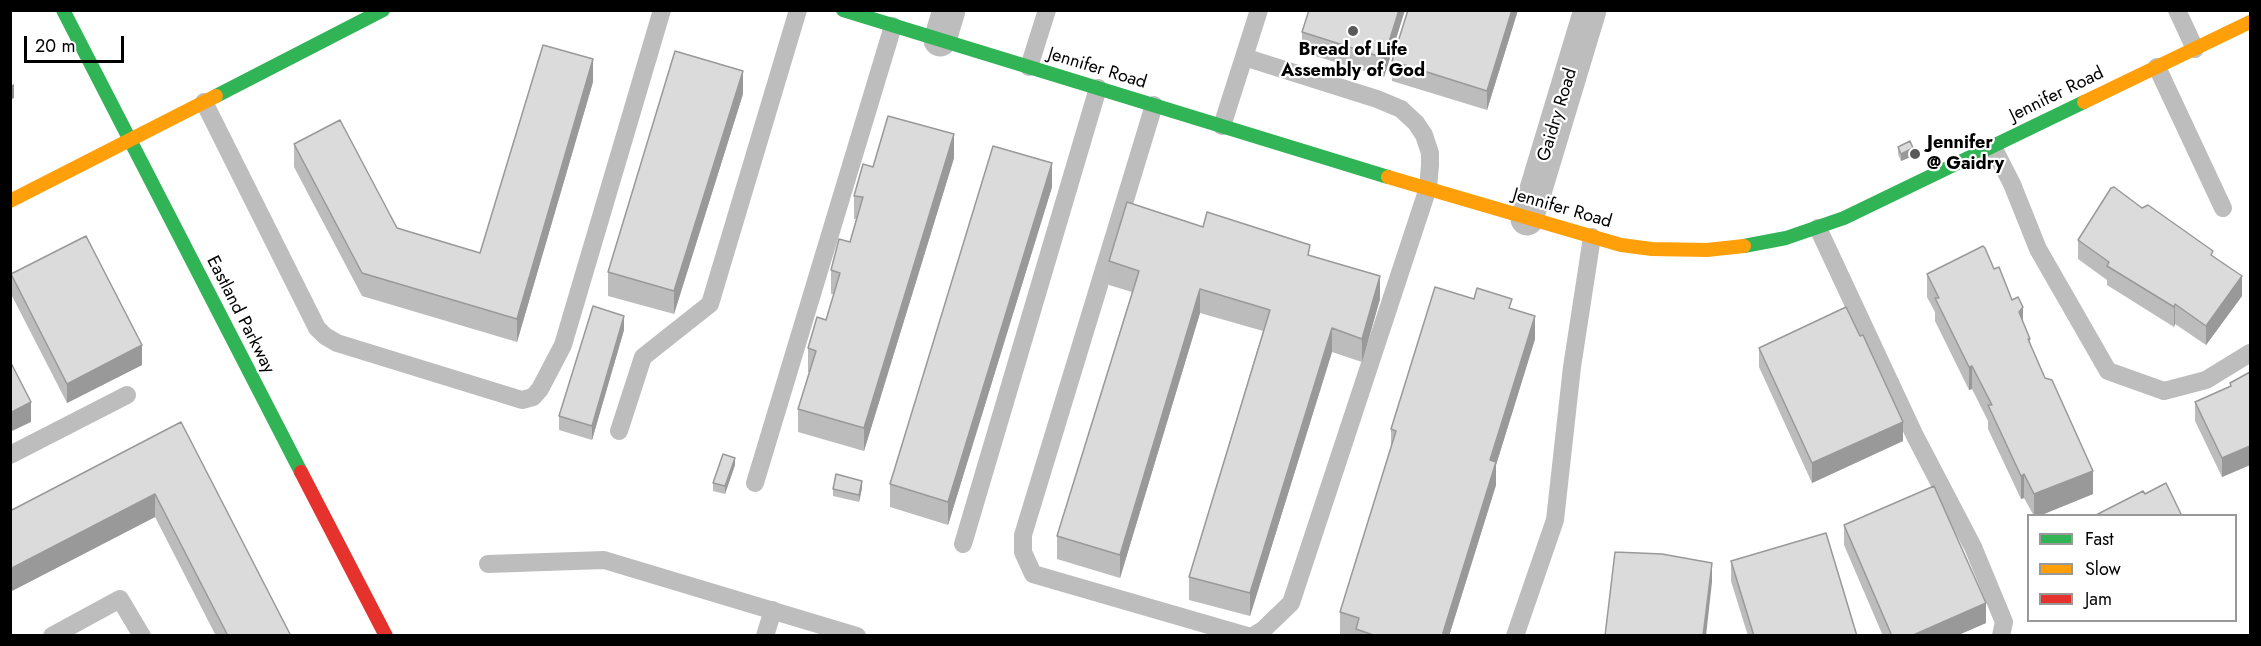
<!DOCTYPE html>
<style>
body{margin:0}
#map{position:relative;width:2261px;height:646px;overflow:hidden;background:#fff;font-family:Jost,sans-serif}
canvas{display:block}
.frame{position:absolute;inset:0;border:12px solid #000;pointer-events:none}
.legend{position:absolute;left:2027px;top:514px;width:210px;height:108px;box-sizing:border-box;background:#fff;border:2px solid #999;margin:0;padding:8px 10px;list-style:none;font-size:18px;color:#000}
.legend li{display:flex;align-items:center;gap:12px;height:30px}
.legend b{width:30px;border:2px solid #999}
.scale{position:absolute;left:24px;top:36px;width:100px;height:27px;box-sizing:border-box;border:3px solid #000;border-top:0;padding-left:8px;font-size:18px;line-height:21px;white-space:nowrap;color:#000;-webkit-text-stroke:4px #fff;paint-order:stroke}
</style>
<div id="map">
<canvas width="2261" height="646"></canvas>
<div class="frame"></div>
<ul class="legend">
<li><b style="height:8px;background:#30b455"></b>Fast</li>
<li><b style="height:8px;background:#ff9f0a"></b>Slow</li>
<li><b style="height:8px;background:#e5322d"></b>Jam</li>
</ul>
<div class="scale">20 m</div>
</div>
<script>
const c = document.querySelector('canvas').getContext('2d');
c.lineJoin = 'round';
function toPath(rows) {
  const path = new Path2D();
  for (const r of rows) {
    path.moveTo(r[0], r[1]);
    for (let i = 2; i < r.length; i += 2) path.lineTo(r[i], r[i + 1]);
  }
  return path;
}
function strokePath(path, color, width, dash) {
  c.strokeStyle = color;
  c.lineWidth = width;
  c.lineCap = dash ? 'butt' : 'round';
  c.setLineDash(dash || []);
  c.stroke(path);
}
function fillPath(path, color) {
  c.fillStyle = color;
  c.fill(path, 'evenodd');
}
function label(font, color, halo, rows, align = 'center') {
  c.font = font + ' Jost,sans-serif';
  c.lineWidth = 4.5;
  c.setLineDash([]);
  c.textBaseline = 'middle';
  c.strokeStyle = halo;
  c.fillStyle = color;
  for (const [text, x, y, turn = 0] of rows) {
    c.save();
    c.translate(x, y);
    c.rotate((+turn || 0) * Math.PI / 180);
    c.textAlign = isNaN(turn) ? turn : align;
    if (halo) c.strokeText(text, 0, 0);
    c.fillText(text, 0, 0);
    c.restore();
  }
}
strokePath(toPath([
 [2177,10,2195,49],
 [1244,57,1377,99,1401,109,1416,123,1424,135,1430,153,1430,165,1428,188,1291,603,1263,630,1253,636],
 [1029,67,1047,10],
 [2157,67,2223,208],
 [204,102,317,328,325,336,337,343,522,400,533,397,540,389,563,345,662,10],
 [1154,105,1023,535,1023,552,1033,574,1247,636],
 [1222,126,1259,10],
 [1993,147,2012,184,2038,249,2108,371,2164,391,2206,380,2250,353],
 [1818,228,1915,436,1973,547,2004,622,2001,636],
 [619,431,643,357,710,304,798,10],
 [10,455,127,395],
 [755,483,893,26],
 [963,544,1098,88],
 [488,564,604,560,857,636],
 [52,636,120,599,142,636],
 [765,636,773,610],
 [1515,636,1555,520,1572,367,1592,237]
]), '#bdbdbd', 18);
strokePath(toPath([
 [940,40,949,10],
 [1527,219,1590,10]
]), '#bdbdbd', 33);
strokePath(toPath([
 [63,10,301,472],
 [843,10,1388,177],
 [216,96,383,10],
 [1744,246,1786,238,1844,218,2084,102]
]), '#30b455', 14);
strokePath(toPath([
 [2084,102,2250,22],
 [1388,177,1621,245,1652,249,1707,250,1744,246],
 [10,201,216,96]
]), '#ff9f0a', 14);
strokePath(toPath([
 [301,472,386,636]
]), '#e5322d', 14);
fillPath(toPath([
 [1309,10,1405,10,1384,77,1302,52,1302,32],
 [1518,10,1487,110,1392,81,1392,61],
 [593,82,517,342,362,296,294,167,294,144,397,228,480,253],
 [743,94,674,314,608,296,608,272],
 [1898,147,1913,156,1901,161,1898,154],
 [954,158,864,451,798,432,798,409,809,372,808,372,808,348,826,320,834,294,831,294,831,270,850,242,856,219,854,219,854,196,873,167],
 [1052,187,948,525,890,507,890,484],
 [2142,208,2213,256,2242,296,2206,345,2175,324,2174,327,2107,285,2107,280,2078,259,2078,240],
 [1203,227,1310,256,1380,299,1362,362,1332,352,1250,616,1189,600,1189,577,1263,331,1200,313,1120,578,1057,559,1057,536,1132,292,1109,285,1109,261],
 [1994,269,2012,300,2023,322,2030,339,2030,344,2093,494,2039,516,2034,516,2024,498,2021,499,1988,429,1988,421,1972,389,1969,390,1935,321,1935,312,1927,297,1927,274],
 [11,274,142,365,67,403,11,294],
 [1474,299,1512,309,1535,339,1496,465,1496,485,1449,636,1340,635,1340,612,1391,448,1391,429],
 [624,330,592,440,559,430,559,416],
 [1759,348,1903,441,1812,483,1759,367],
 [2250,372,2250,465,2222,477,2195,421,2195,402,2230,386,2230,383],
 [181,422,291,636,216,636,155,517,10,592],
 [735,465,725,494,713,491,713,483],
 [862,488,859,502,833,496,833,489],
 [1844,525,1986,623,1956,636,1883,636,1844,545],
 [1731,561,1857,636,1748,636,1731,581]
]), '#bcbcbc');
fillPath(toPath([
 [1399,10,1405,10,1384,77,1384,58],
 [1512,10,1518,10,1487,110,1487,91],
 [593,59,593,82,517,342,517,319],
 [743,71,743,94,674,314,674,291],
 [14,84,14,98,10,100,10,86],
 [954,134,954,158,864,451,864,428],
 [1913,148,1913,156,1901,161,1901,154],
 [1052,163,1052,187,948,525,948,502],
 [1380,276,1380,299,1362,362,1362,339],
 [2242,276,2242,296,2206,345,2206,326],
 [1200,289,1200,313,1120,578,1120,555],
 [2175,304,2175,324,2174,327,2174,307],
 [2023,307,2023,330,2019,312],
 [624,316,624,330,592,440,592,426],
 [1535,316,1535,339,1496,465,1496,485,1449,636,1442,636,1490,460],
 [1332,328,1332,352,1250,616,1250,593],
 [142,345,142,365,67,403,67,384],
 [1972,366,1972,389,1969,390,1969,367],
 [31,402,31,422,10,432,10,413],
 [1903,422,1903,441,1812,483,1812,463],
 [2250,446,2250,465,2222,477,2222,458],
 [735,458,735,465,725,494,725,486],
 [2093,471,2093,494,2039,516,2034,516,2034,494],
 [2024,474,2024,498,2021,499,2021,476],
 [862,481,862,488,859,502,859,495],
 [155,494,155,517,10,592,10,569],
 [1712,563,1712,582,1706,636,1703,636],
 [1986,603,1986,623,1956,636,1911,636]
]), '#999');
const building = toPath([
 [1309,10,1399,10,1384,58,1302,32,1309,10],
 [1408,10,1512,10,1487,91,1392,61,1408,10],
 [543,45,593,59,517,319,362,273,294,144,340,120,397,228,480,253,543,45],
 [675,51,743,71,674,291,608,272,675,51],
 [888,116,954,134,864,428,798,409,816,351,808,348,817,317,826,320,840,273,831,270,839,239,850,242,863,197,854,196,863,164,873,167,888,116],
 [1910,141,1913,148,1901,154,1898,147,1910,141],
 [993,146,1052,163,948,502,890,484,993,146],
 [2114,187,2142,208,2148,205,2213,251,2211,255,2242,276,2206,326,2175,304,2174,307,2107,266,2109,262,2078,240,2111,188,2114,187],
 [1127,202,1203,227,1207,212,1310,245,1308,255,1380,276,1362,339,1332,328,1250,593,1189,577,1270,310,1200,289,1120,555,1057,536,1139,271,1109,261,1127,202],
 [86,236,142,345,67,384,11,274,86,236],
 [1983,246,1985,248,1994,269,1999,267,2012,300,2018,297,2023,307,2019,312,2030,339,2028,339,2045,378,2052,380,2093,471,2034,494,2024,474,2021,476,1988,405,1992,405,1972,366,1969,367,1935,298,1939,298,1927,274,1983,246],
 [1435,287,1474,299,1477,288,1512,299,1509,308,1535,316,1490,460,1496,462,1442,636,1418,636,1415,635,1414,636,1376,636,1356,629,1359,618,1340,612,1396,431,1391,429,1435,287],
 [593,306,624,316,592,426,559,416,593,306],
 [1846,307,1860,336,1863,335,1903,422,1812,463,1759,348,1846,307],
 [10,361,31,402,10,413,10,361],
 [2250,372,2250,446,2222,458,2195,402,2231,386,2230,383,2250,372],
 [181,422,291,636,228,636,155,494,10,569,10,511,181,422],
 [723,454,735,458,725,486,713,483,723,454],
 [836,474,862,481,859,495,833,489,836,474],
 [2166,483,2182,516,2094,516,2143,491,2145,494,2166,483],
 [1934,486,1986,603,1911,636,1892,636,1844,525,1934,486],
 [1826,533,1857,636,1754,636,1731,561,1826,533],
 [1615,552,1662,554,1712,563,1703,636,1605,636,1615,552]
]);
fillPath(building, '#dbdbdb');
strokePath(building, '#999', 1.5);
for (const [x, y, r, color] of [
 [1353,31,6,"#595959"],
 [1915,154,6,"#595959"]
]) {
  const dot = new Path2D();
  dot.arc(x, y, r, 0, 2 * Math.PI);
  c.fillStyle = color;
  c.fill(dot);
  strokePath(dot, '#fff', 2);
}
label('bold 18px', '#000', '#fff', [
 ["Bread of Life",1353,51],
 ["Assembly of God",1353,72],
 ["Jennifer",1927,144,"left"],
 ["@ Gaidry",1927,165,"left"]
]);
label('18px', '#000', '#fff', [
 ["Jennifer Road",1097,69,17],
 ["Jennifer Road",2057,95,-26],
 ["Gaidry Road",1558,115,-73],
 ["Jennifer Road",1562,209,16],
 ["Eastland Parkway",240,315,63]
]);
</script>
